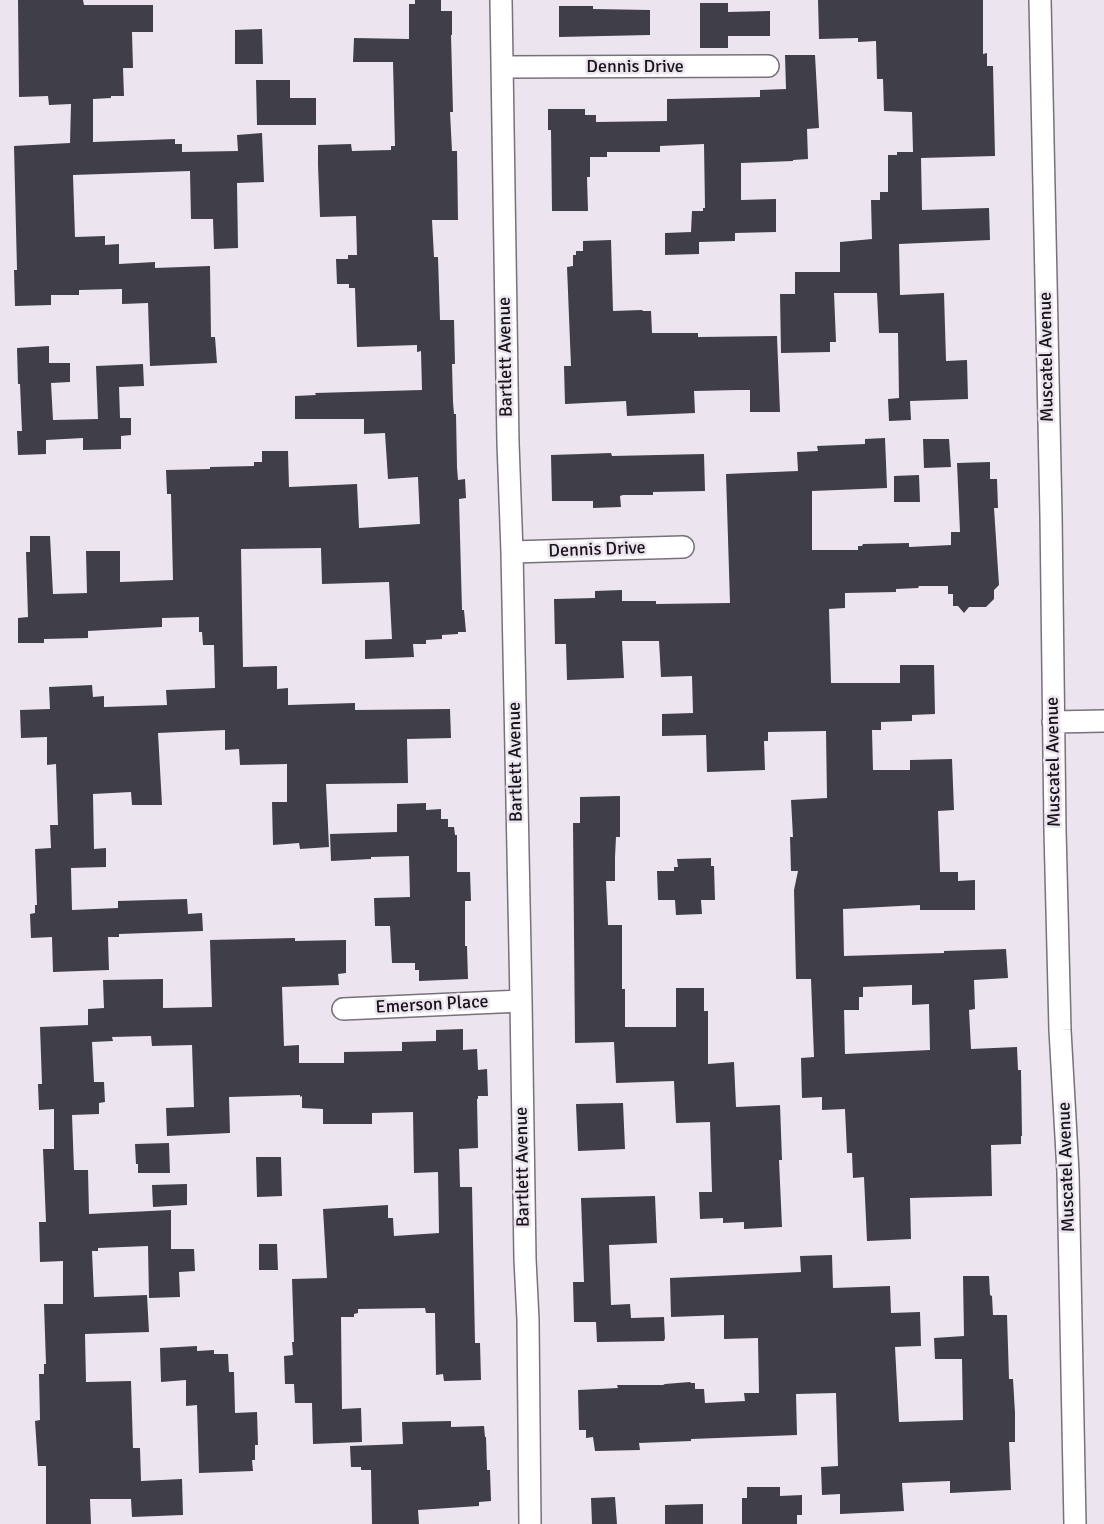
<!DOCTYPE html>
<style>
body{margin:0}
canvas{display:block;background:#ece5ef}
</style>
<canvas width="1104" height="1524"></canvas>
<script>
const c = document.querySelector('canvas').getContext('2d');
c.lineJoin = 'round';
function fillPath(path, color) {
  c.fillStyle = color;
  c.fill(path, 'evenodd');
}
function toPath(rows) {
  const path = new Path2D();
  for (const r of rows) {
    path.moveTo(r[0], r[1]);
    for (let i = 2; i < r.length; i += 2) path.lineTo(r[i], r[i + 1]);
  }
  return path;
}
function strokePath(path, color, width, dash) {
  c.strokeStyle = color;
  c.lineWidth = width;
  c.lineCap = dash ? 'butt' : 'round';
  c.setLineDash(dash || []);
  c.stroke(path);
}
function label(font, color, halo, rows, align = 'center') {
  c.font = font + ' Signika,sans-serif';
  c.lineWidth = 5;
  c.setLineDash([]);
  c.textBaseline = 'middle';
  c.strokeStyle = halo;
  c.fillStyle = color;
  for (const [text, x, y, turn = 0] of rows) {
    c.save();
    c.translate(x, y);
    c.rotate((+turn || 0) * Math.PI / 180);
    c.textAlign = isNaN(turn) ? turn : align;
    if (halo) c.strokeText(text, 0, 0);
    c.fillText(text, 0, 0);
    c.restore();
  }
}
fillPath(toPath([
 [18,0,83,0,84,5,153,5,153,32,132,32,133,68,123,68,124,96,111,96,111,98,93,99,93,142,175,139,175,144,182,144,182,152,238,151,237,135,262,133,264,182,237,183,238,248,214,249,213,219,191,219,190,171,73,175,75,237,105,236,105,245,119,244,119,264,155,262,155,268,210,266,211,337,215,337,217,363,150,366,148,303,122,304,122,289,79,290,79,295,51,295,51,305,15,306,14,270,17,270,14,146,70,143,71,104,49,105,48,96,19,97],
 [415,0,441,0,441,11,452,11,452,35,451,35,453,112,450,112,452,151,457,151,458,220,432,220,434,257,438,257,440,320,454,320,455,364,452,364,453,402,454,414,456,414,457,467,458,480,465,479,466,498,459,499,462,610,464,610,466,632,458,632,458,634,442,635,442,639,426,640,426,644,413,644,414,657,365,659,365,640,392,639,389,582,322,584,321,548,241,549,243,667,277,666,277,689,288,688,288,705,355,703,355,710,450,709,451,738,407,739,408,783,326,784,329,847,300,849,299,843,273,845,272,802,287,802,287,764,240,765,239,749,225,750,225,730,158,733,162,805,132,805,131,792,93,794,94,849,106,848,106,867,71,868,72,910,118,908,118,901,187,899,188,914,202,913,203,931,119,934,119,937,108,937,109,970,53,972,52,937,31,938,30,914,35,913,35,905,37,905,35,849,51,848,50,825,58,825,56,764,47,765,47,737,21,738,20,710,50,709,49,687,92,685,93,697,104,696,104,707,167,705,166,690,215,688,214,645,203,645,202,632,199,632,199,617,162,618,162,627,88,631,88,638,44,639,44,643,18,643,18,618,28,617,26,552,30,552,30,536,50,536,53,594,87,593,86,551,120,551,120,582,173,580,171,494,167,494,166,470,210,469,210,467,254,466,254,462,262,462,262,451,288,451,289,487,357,484,359,528,420,524,418,477,388,479,385,433,364,434,364,419,295,419,295,396,316,395,315,393,422,390,421,351,417,352,417,345,357,347,355,288,349,288,349,284,337,284,336,259,348,259,348,255,357,255,356,216,320,217,318,165,318,145,351,144,352,151,391,150,391,146,395,146,393,62,353,62,354,38,409,39,409,4,415,4],
 [818,0,983,0,983,54,987,53,987,66,993,66,995,156,921,158,922,210,989,208,990,240,899,244,900,295,944,293,946,361,967,360,968,399,910,401,911,420,889,421,888,399,899,398,898,333,879,333,877,293,834,293,836,342,830,342,830,352,781,353,780,294,795,294,795,272,840,272,840,242,872,239,871,200,880,200,880,192,888,192,888,155,897,155,897,152,913,152,912,112,884,111,883,79,877,79,876,41,858,42,858,38,819,39],
 [700,3,728,3,728,12,770,11,770,36,728,36,728,48,700,48],
 [559,6,593,6,593,9,650,10,650,35,559,37],
 [262,29,263,64,235,64,235,30],
 [785,55,815,55,819,128,807,129,808,159,793,160,793,161,741,163,741,200,776,199,776,232,735,233,735,241,699,242,699,254,665,255,665,233,691,232,692,211,703,211,703,208,705,208,704,144,660,146,660,152,607,152,607,157,590,157,590,177,587,177,588,211,552,211,551,130,548,130,548,109,585,109,585,115,596,115,596,122,667,121,667,99,760,97,760,90,786,89],
 [256,80,290,80,290,98,316,98,316,125,257,125],
 [611,240,613,311,642,310,643,311,651,311,652,333,698,333,698,337,777,336,780,412,750,412,750,390,738,390,694,391,695,413,627,416,626,401,565,404,564,366,571,366,567,267,573,266,573,255,576,255,576,251,583,251,583,241],
 [49,346,49,363,70,363,70,382,51,383,53,420,98,419,96,366,143,364,144,386,119,387,120,418,131,418,131,435,121,436,121,449,83,450,83,438,46,440,46,454,18,455,17,431,22,431,20,384,18,384,17,348],
 [885,438,887,488,812,491,812,550,858,550,858,546,862,546,863,544,909,543,909,547,951,545,951,532,960,532,957,463,990,462,990,479,997,479,998,508,994,508,999,585,994,590,994,599,986,607,969,607,964,613,958,606,953,606,953,594,948,594,948,586,919,586,918,588,896,589,896,592,845,593,845,608,829,609,831,683,900,683,900,665,934,665,935,714,912,715,912,721,881,722,881,730,872,730,873,770,910,770,910,760,952,759,954,810,938,811,940,872,958,872,958,881,975,880,975,910,920,910,920,905,843,909,844,956,944,953,944,951,1006,949,1008,978,974,980,975,1009,969,1010,971,1049,1017,1047,1018,1070,1021,1070,1022,1136,1021,1136,1021,1144,991,1145,992,1196,910,1198,911,1239,867,1241,864,1177,853,1178,852,1153,847,1153,845,1109,822,1110,822,1097,802,1098,801,1058,814,1057,811,979,796,979,794,890,798,871,791,871,790,837,793,837,791,800,827,798,826,731,768,732,768,741,764,741,765,770,707,772,706,735,662,736,662,714,693,713,692,676,661,677,659,641,622,641,624,678,567,680,566,644,555,644,554,599,595,598,595,591,622,590,622,601,656,601,656,604,730,603,726,474,798,471,797,452,818,451,817,446,865,444,865,439],
 [912,985,912,1005,929,1004,930,1050,845,1054,844,1010,859,1010,859,997,863,997,863,987],
 [923,439,949,439,951,467,924,468],
 [611,453,612,456,704,454,705,491,653,492,653,495,623,495,620,496,621,507,593,508,593,501,552,501,551,455],
 [919,475,920,502,894,502,894,476],
 [620,796,620,837,616,837,615,857,615,881,606,881,608,925,622,925,622,989,625,989,625,1027,676,1027,676,988,704,988,704,1011,708,1011,708,1064,734,1062,736,1107,780,1105,782,1160,779,1160,782,1227,744,1229,744,1222,723,1223,723,1218,700,1219,699,1192,712,1192,710,1122,676,1123,674,1081,616,1083,614,1042,575,1043,573,823,580,823,580,797],
 [426,803,426,810,441,809,441,819,448,819,448,827,454,827,455,835,457,835,457,872,470,872,471,901,465,901,465,946,467,946,468,979,419,981,419,970,415,970,415,963,392,963,390,926,375,926,374,898,410,897,409,856,371,857,371,859,331,861,330,834,397,832,397,804],
 [711,858,711,866,714,866,715,900,701,900,702,914,676,915,675,900,658,900,657,871,674,871,674,867,678,867,677,859],
 [295,938,295,941,346,940,346,973,338,974,339,985,282,987,284,1046,299,1045,299,1063,344,1063,344,1052,402,1051,402,1042,436,1041,436,1030,463,1029,463,1050,477,1049,478,1070,487,1069,488,1096,478,1096,478,1099,477,1099,478,1148,459,1149,460,1187,472,1187,475,1343,480,1343,481,1380,444,1381,443,1374,436,1375,435,1313,426,1313,425,1308,358,1309,358,1313,354,1314,354,1317,341,1317,342,1409,361,1408,362,1442,313,1444,312,1403,295,1403,294,1384,285,1384,284,1356,293,1355,292,1342,294,1342,292,1279,327,1278,323,1209,388,1205,388,1218,393,1218,394,1236,439,1233,438,1172,414,1173,413,1112,372,1113,372,1124,323,1124,323,1109,302,1108,302,1096,300,1097,300,1095,229,1097,230,1133,167,1136,166,1108,194,1107,192,1045,152,1046,151,1036,112,1037,113,1041,92,1042,94,1082,104,1082,105,1102,99,1103,99,1114,72,1115,74,1170,88,1170,89,1214,171,1210,171,1249,194,1249,195,1271,179,1272,180,1297,149,1298,148,1246,98,1248,98,1251,92,1251,94,1297,147,1295,149,1332,85,1334,86,1382,131,1381,133,1448,140,1448,141,1481,182,1479,183,1515,132,1517,131,1499,90,1499,91,1524,46,1524,46,1466,38,1466,35,1421,40,1420,39,1374,44,1374,44,1364,46,1364,44,1304,63,1304,63,1261,40,1262,39,1222,46,1222,43,1149,54,1149,54,1109,39,1110,38,1084,42,1084,40,1027,88,1025,88,1009,104,1008,103,980,163,979,163,1008,212,1007,210,940],
 [623,1103,625,1149,578,1151,576,1104],
 [169,1143,170,1173,138,1173,138,1164,136,1164,135,1144],
 [256,1157,281,1157,282,1196,257,1197],
 [187,1184,187,1205,153,1207,152,1185],
 [655,1196,657,1243,609,1245,611,1305,630,1304,631,1318,664,1317,665,1338,664,1341,597,1342,596,1322,574,1322,573,1282,584,1282,581,1198],
 [259,1244,277,1244,278,1270,259,1270],
 [832,1255,833,1288,890,1286,891,1313,920,1312,921,1346,895,1347,899,1422,963,1420,962,1359,935,1359,934,1338,964,1336,963,1276,989,1276,990,1295,992,1296,993,1315,1007,1315,1009,1379,1013,1379,1015,1413,1015,1442,1009,1442,1011,1490,950,1493,950,1481,902,1483,904,1511,840,1514,840,1494,822,1495,821,1467,838,1466,836,1393,796,1394,797,1435,691,1439,691,1441,639,1443,640,1450,595,1451,593,1437,586,1438,586,1430,579,1430,578,1390,618,1388,617,1385,663,1385,665,1384,690,1382,691,1383,695,1383,695,1389,704,1389,705,1403,745,1401,744,1393,759,1393,758,1338,724,1339,724,1315,671,1317,670,1278,801,1272,800,1256],
 [197,1346,197,1351,214,1350,214,1354,228,1354,229,1372,234,1372,235,1413,257,1412,258,1445,255,1445,255,1460,252,1460,253,1471,199,1473,197,1405,186,1406,186,1380,161,1382,160,1348],
 [451,1421,451,1427,484,1426,485,1437,486,1437,487,1470,490,1470,491,1501,479,1502,479,1506,418,1510,419,1524,372,1524,371,1470,361,1470,361,1467,351,1467,350,1446,403,1444,402,1422],
 [747,1487,780,1487,780,1496,802,1495,802,1515,797,1515,797,1524,742,1524,742,1498,747,1498],
 [615,1497,617,1524,592,1524,591,1498],
 [703,1504,703,1524,665,1524,665,1505]
]), '#403e48');
const street = toPath([
 [501,0,508,443,512,552,521,1001,525,1259,528,1320,530,1524],
 [1040,0,1051,515,1055,830,1060,1030,1068,1172,1075,1524],
 [502,67,768,66],
 [512,552,683,547],
 [1053,722,1104,721],
 [343,1009,521,1001]
]);
strokePath(street, '#78717b', 24);
strokePath(street, '#fff', 21);
label('18px', '#171519', '#ece5ef', [
 ["Dennis Drive",635,67],
 ["Bartlett Avenue",506,357,-91],
 ["Muscatel Avenue",1047,357,-91],
 ["Dennis Drive",597,550,-2],
 ["Bartlett Avenue",516,762,-91],
 ["Muscatel Avenue",1054,762,-91],
 ["Emerson Place",432,1005,-3],
 ["Bartlett Avenue",523,1167,-91],
 ["Muscatel Avenue",1067,1167,-92]
]);
</script>
